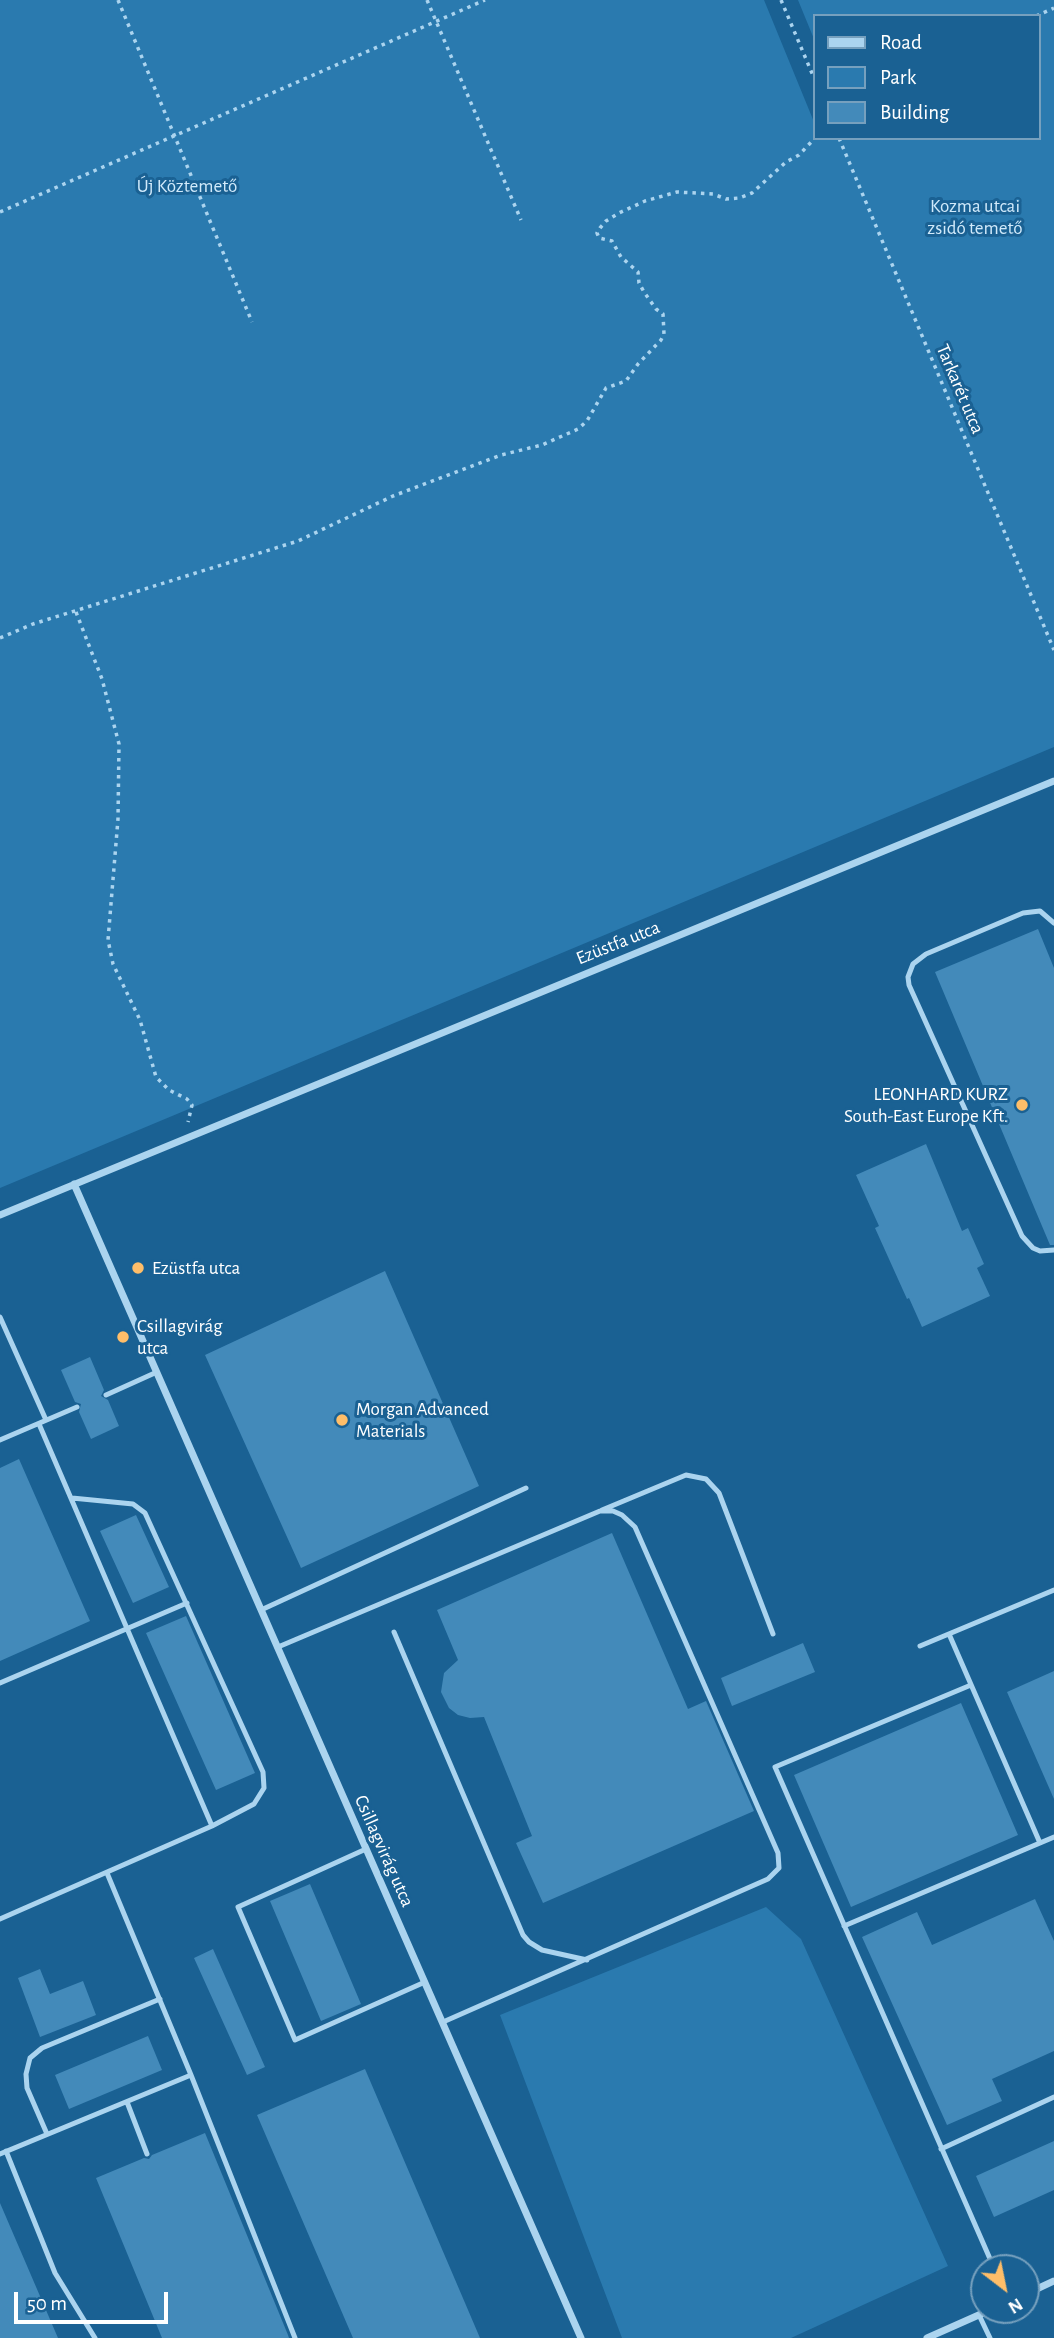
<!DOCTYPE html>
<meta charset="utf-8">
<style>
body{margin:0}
#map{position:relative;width:1054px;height:2338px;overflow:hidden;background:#1a6193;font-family:"Alegreya Sans",sans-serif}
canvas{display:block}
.legend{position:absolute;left:813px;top:14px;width:228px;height:126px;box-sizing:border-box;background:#1a6193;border:2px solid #76a0be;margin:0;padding:9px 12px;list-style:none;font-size:21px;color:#fff}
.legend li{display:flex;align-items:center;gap:14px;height:35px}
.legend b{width:35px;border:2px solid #76a0be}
.north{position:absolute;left:970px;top:2254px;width:70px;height:70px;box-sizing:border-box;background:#1a6193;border:2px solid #76a0be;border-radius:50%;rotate:148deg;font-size:19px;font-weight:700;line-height:28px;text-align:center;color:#fff}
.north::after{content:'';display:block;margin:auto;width:24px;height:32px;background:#ffbe69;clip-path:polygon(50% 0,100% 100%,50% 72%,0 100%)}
.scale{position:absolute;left:14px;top:2292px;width:154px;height:32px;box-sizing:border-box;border:4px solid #fff;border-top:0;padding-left:9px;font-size:21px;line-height:24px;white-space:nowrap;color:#fff;-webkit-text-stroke:5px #1a6193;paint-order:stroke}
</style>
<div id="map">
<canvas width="1054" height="2338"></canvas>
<ul class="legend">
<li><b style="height:9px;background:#abd4ef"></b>Road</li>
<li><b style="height:19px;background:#2a7aaf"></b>Park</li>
<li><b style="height:19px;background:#438aba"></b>Building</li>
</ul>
<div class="north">N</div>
<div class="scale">50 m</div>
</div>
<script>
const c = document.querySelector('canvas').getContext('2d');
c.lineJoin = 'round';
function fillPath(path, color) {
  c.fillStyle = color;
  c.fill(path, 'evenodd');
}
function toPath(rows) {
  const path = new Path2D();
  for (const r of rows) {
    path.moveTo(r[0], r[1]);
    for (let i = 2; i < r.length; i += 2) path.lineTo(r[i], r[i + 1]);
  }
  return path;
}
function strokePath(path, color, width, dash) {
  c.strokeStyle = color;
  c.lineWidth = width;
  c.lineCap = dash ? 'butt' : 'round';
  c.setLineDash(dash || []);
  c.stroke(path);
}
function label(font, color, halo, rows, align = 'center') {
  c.font = font + ' "Alegreya Sans",sans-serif';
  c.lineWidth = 6;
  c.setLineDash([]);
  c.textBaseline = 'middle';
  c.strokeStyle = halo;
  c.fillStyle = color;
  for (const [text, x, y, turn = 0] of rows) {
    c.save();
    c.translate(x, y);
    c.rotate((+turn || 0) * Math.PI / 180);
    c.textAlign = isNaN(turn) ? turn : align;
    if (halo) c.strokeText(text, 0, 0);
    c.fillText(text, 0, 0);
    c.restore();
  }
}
fillPath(toPath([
 [0,0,764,0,814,122,814,138,1038,138,1038,16,814,16,814,39,798,0,1054,0,1054,747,0,1188],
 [766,1907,801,1939,948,2266,791,2338,622,2338,500,2015]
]), '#2a7aaf');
fillPath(toPath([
 [1038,929,1054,968,1054,1245,1050,1245,935,972],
 [926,1144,962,1231,968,1228,984,1264,977,1268,990,1296,922,1327,909,1298,907,1299,875,1228,879,1226,856,1175],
 [385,1271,479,1486,301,1568,205,1355],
 [90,1357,104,1390,101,1396,108,1400,119,1426,91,1439,79,1412,81,1404,75,1402,61,1370],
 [19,1459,90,1621,0,1661,0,1468],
 [136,1515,169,1587,133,1603,100,1531],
 [612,1533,688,1709,706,1701,754,1811,543,1903,516,1843,532,1836,484,1717,470,1718,458,1715,449,1708,441,1692,444,1673,458,1660,437,1610],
 [186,1616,255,1773,216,1790,146,1633],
 [803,1643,815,1672,732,1706,721,1678],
 [1054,1671,1054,1799,1007,1692],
 [961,1703,1018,1835,851,1907,794,1775],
 [310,1884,361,2004,321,2021,270,1901],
 [1035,1899,1054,1941,1054,2051,992,2079,1002,2101,947,2125,862,1937,917,1912,932,1945],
 [213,1949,265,2067,247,2075,194,1958],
 [40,1969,50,1994,83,1981,96,2015,40,2037,18,1978],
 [148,2036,162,2070,69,2109,55,2075],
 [365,2069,480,2338,353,2338,257,2115],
 [205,2133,288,2335,289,2338,162,2338,96,2178,144,2158,149,2159,152,2155],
 [1054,2141,1054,2190,994,2217,976,2176],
 [0,2203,58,2338,0,2338]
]), '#438aba');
strokePath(toPath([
 [118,0,252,322],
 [427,0,521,220],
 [781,0,814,78],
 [1036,16,1054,8],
 [839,138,1054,650],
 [0,212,485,0],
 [76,612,102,679,119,744,118,819,108,940,113,964,140,1020,156,1077,169,1090,187,1099,192,1105,188,1122],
 [0,638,33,624,298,541,393,496,501,455,542,445,578,429,587,421,606,388,626,381,638,364,661,340,664,334,663,314,656,309,644,292,639,283,638,272,621,257,612,241,599,238,597,233,600,228,606,221,619,213,645,201,677,192,713,194,726,199,739,198,752,193,786,162,799,155,815,138]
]), '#abd4ef', 3.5, [3.5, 5]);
strokePath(toPath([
 [1054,923,1040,911,1023,913,926,954,913,964,908,977,909,985,1022,1236,1033,1248,1040,1251,1054,1250],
 [0,1317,46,1420],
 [106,1395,157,1372],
 [0,1440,77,1407],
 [72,1498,133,1504,145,1513,263,1772,264,1788,254,1804,212,1826],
 [602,1510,686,1475,706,1479,719,1493,773,1634],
 [261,1610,526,1488],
 [394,1632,523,1935,529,1942,542,1950,587,1960],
 [949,1634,1040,1843],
 [920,1646,1054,1590],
 [278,1647,600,1511,613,1511,622,1515,635,1527,778,1853,779,1868,768,1879,443,2022],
 [0,1683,187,1603],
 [971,1685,775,1767,994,2268],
 [366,1849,238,1907,295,2040,425,1982],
 [107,1873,191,2075,295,2338],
 [0,1919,212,1826,39,1424],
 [844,1926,1054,1837],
 [127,2102,147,2154],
 [47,2134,27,2088,26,2074,30,2058,42,2048,160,1999],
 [941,2149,1054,2097],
 [6,2151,55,2273,95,2338],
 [0,2154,191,2075],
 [979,2315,990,2338]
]), '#abd4ef', 5);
strokePath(toPath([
 [74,1184,581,2338],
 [0,1215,1054,781],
 [1026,2294,1054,2281],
 [927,2338,990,2310]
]), '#abd4ef', 7);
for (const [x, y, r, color] of [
 [1022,1105,7,"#ffbe69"],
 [138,1268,7,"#ffbe69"],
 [123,1337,7,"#ffbe69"],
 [342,1420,7,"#ffbe69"]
]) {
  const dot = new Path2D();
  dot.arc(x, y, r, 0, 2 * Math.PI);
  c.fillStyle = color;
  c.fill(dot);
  strokePath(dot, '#1a6193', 2.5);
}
label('19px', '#d1eafb', '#1a6193', [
 ["Új Köztemető",187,186],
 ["Kozma utcai",975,206],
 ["zsidó temető",975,228]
]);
label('19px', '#fff', '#1a6193', [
 ["Tarkarét utca",960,389,67],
 ["Ezüstfa utca",618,943,-22],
 ["Csillagvirág utca",384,1851,66]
]);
label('19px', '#fff', '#1a6193', [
 ["LEONHARD KURZ",1008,1094,"right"],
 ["South-East Europe Kft.",1008,1116,"right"],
 ["Ezüstfa utca",152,1268],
 ["Csillagvirág",137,1326],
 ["utca",137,1348],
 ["Morgan Advanced",356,1409],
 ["Materials",356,1431]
], 'left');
</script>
